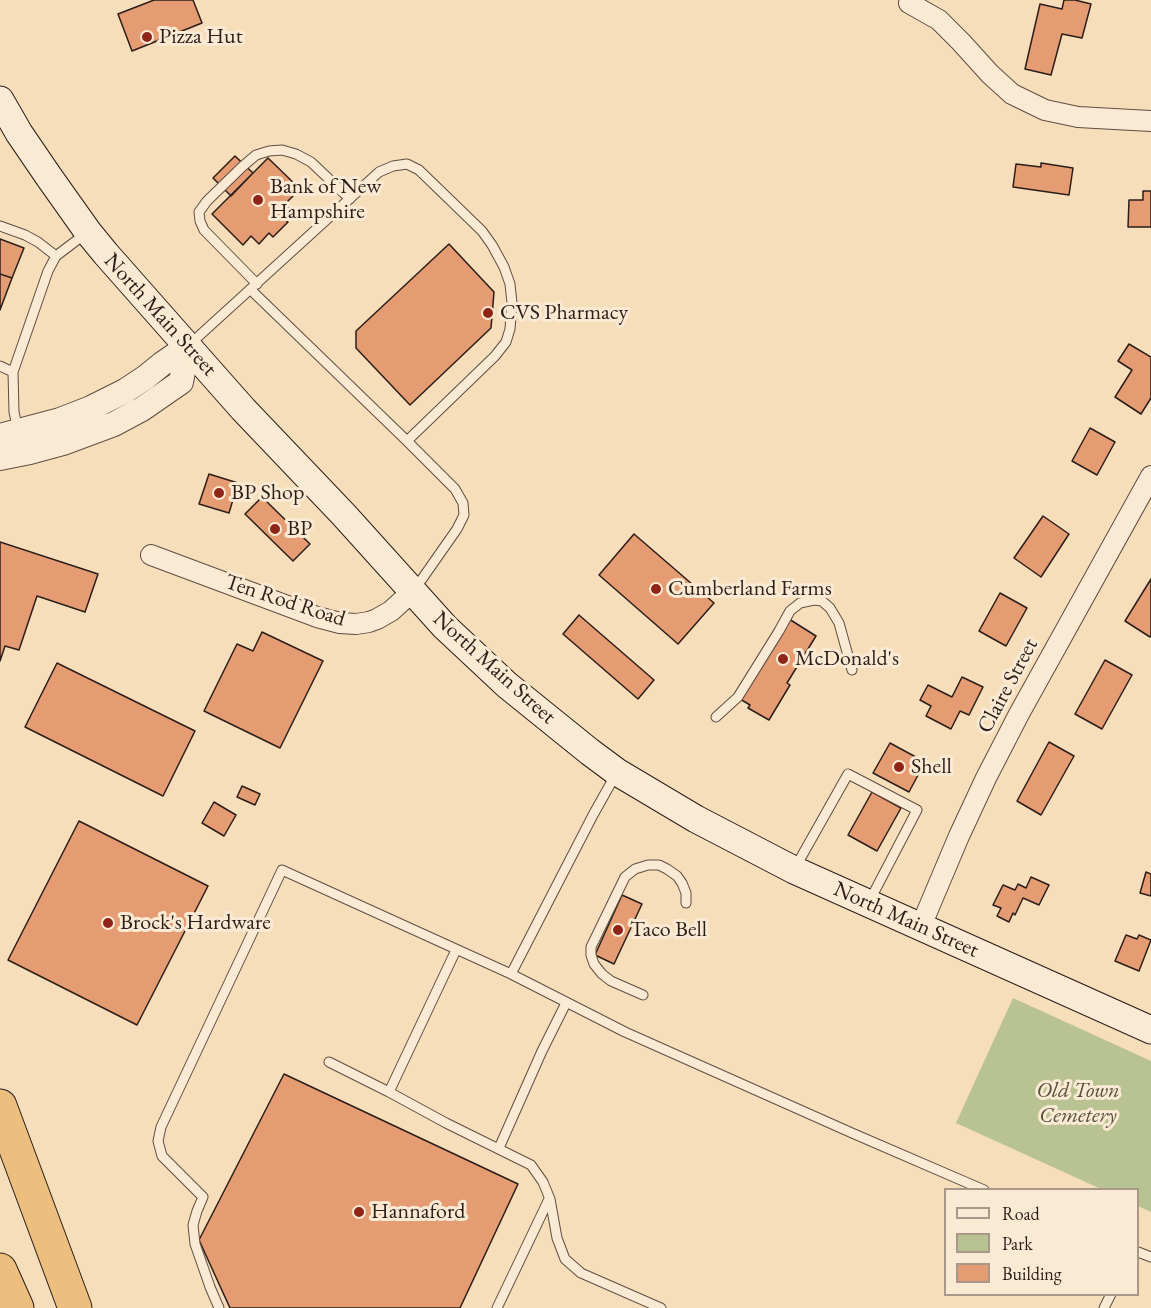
<!DOCTYPE html>
<style>
body{margin:0}
#map{position:relative;width:1151px;height:1308px;overflow:hidden;background:#f7debb;font-family:"EB Garamond",serif}
canvas{display:block}
.legend{position:absolute;left:944px;top:1188px;width:195px;height:108px;box-sizing:border-box;background:#faead3;border:2px solid #a79889;margin:0;padding:8px 10px;list-style:none;font-size:18px;color:#2b1e19}
.legend li{display:flex;align-items:center;gap:12px;height:30px}
.legend b{width:30px;border:2px solid #a79889}
</style>
<div id="map">
<canvas width="1151" height="1308"></canvas>
<ul class="legend">
<li><b style="height:8px;background:#faead3"></b>Road</li>
<li><b style="height:16px;background:#b8c293"></b>Park</li>
<li><b style="height:16px;background:#e59c72"></b>Building</li>
</ul>
</div>
<script>
const c = document.querySelector('canvas').getContext('2d');
c.lineJoin = 'round';
function fillPath(path, color) {
  c.fillStyle = color;
  c.fill(path, 'evenodd');
}
function toPath(rows) {
  const path = new Path2D();
  for (const r of rows) {
    path.moveTo(r[0], r[1]);
    for (let i = 2; i < r.length; i += 2) path.lineTo(r[i], r[i + 1]);
  }
  return path;
}
function strokePath(path, color, width, dash) {
  c.strokeStyle = color;
  c.lineWidth = width;
  c.lineCap = dash ? 'butt' : 'round';
  c.setLineDash(dash || []);
  c.stroke(path);
}
function label(font, color, halo, rows, align = 'center') {
  c.font = font + ' "EB Garamond",serif';
  c.lineWidth = 6;
  c.setLineDash([]);
  c.textBaseline = 'middle';
  c.strokeStyle = halo;
  c.fillStyle = color;
  for (const [text, x, y, turn = 0] of rows) {
    c.save();
    c.translate(x, y);
    c.rotate((+turn || 0) * Math.PI / 180);
    c.textAlign = isNaN(turn) ? turn : align;
    if (halo) c.strokeText(text, 0, 0);
    c.fillText(text, 0, 0);
    c.restore();
  }
}
fillPath(toPath([
 [1013,998,1151,1061,1151,1212,1138,1206,1138,1190,1101,1189,956,1123]
]), '#b8c293');
const building = toPath([
 [154,0,193,0,202,23,132,51,118,14,154,0],
 [1064,0,1075,0,1091,4,1082,38,1062,34,1051,75,1025,69,1040,4,1062,9,1064,0],
 [235,156,253,173,231,196,213,178,235,156],
 [268,158,300,189,285,204,291,210,283,218,288,222,273,237,269,233,259,244,251,236,243,245,212,214,268,158],
 [1041,163,1073,168,1069,195,1013,187,1016,164,1041,167,1041,163],
 [1143,191,1151,191,1151,227,1128,227,1129,200,1143,200,1143,191],
 [0,239,24,248,12,278,0,274,0,239],
 [449,244,494,292,491,328,410,405,356,348,356,331,449,244],
 [0,274,12,278,0,310,0,274],
 [1129,344,1151,357,1151,398,1141,414,1115,397,1132,370,1118,361,1129,344],
 [1090,428,1115,442,1097,475,1072,461,1090,428],
 [209,474,238,483,229,513,199,504,209,474],
 [262,497,310,544,293,561,245,514,262,497],
 [1043,516,1069,534,1041,577,1014,558,1043,516],
 [634,534,714,603,678,644,599,575,634,534],
 [0,542,98,574,85,612,37,596,19,650,5,646,0,661,0,542],
 [1151,579,1151,635,1150,637,1125,621,1151,579],
 [1000,593,1027,608,1006,646,979,631,1000,593],
 [579,615,654,680,638,699,563,634,579,615],
 [789,619,816,636,787,683,790,685,769,720,748,708,750,705,740,699,789,619],
 [262,632,323,661,280,748,204,711,237,644,253,651,262,632],
 [1105,660,1132,675,1102,729,1075,714,1105,660],
 [57,663,195,731,163,796,25,727,57,663],
 [962,677,983,687,969,715,960,711,951,729,926,716,931,706,920,700,928,685,952,697,962,677],
 [1049,742,1074,756,1041,815,1017,801,1049,742],
 [890,743,925,762,909,792,873,773,890,743],
 [242,786,260,794,255,805,237,797,242,786],
 [872,792,901,808,877,851,848,835,872,792],
 [214,802,236,815,224,836,202,823,214,802],
 [79,821,208,886,137,1025,8,960,79,821],
 [1146,872,1151,874,1151,896,1140,893,1146,872],
 [1031,877,1049,885,1039,905,1023,898,1015,915,1013,913,1009,922,997,916,1001,908,993,905,1003,885,1015,890,1018,884,1026,888,1031,877],
 [622,895,642,904,614,964,595,955,622,895],
 [1126,935,1137,939,1139,935,1151,940,1139,971,1115,961,1126,935],
 [284,1074,518,1184,460,1308,230,1308,199,1240,284,1074]
]);
fillPath(building, '#e59c72');
strokePath(building, '#2b1e19', 1.5);
const service = toPath([
 [0,226,25,235,38,242,56,256,48,271,13,372,14,412,18,430],
 [56,256,85,234],
 [257,284,204,230,200,221,199,212,207,201,243,166,256,155,269,151,282,150,296,154,311,162,350,199],
 [251,290,407,441],
 [189,345,379,172,393,166,407,164,419,170,482,231,492,245,504,267,510,284,512,303,510,329,506,342,495,356,407,441,455,489,463,503,464,515,457,529,415,589],
 [0,366,13,372],
 [716,717,738,697,779,631,790,611,800,603,814,600,822,601,830,608,839,623,852,670],
 [795,868,848,774,917,810,870,900],
 [511,974,593,815,616,774],
 [643,995,611,981,602,974,594,964,591,955,591,947,625,877,635,869,648,865,659,865,667,869,677,876,682,883,686,893,686,903],
 [329,1062,389,1092,446,1123,531,1165,543,1182,550,1199,557,1238,565,1259,581,1273,661,1308],
 [389,1092,456,950],
 [499,1148,542,1051,566,1003],
 [1138,1252,1151,1257],
 [219,1308,210,1287,195,1244,193,1225,197,1211,203,1197,162,1156,158,1141,161,1127,282,870,511,974,625,1032,852,1133,984,1190],
 [497,1308,549,1199],
 [1104,1308,1111,1294]
]);
const minor = toPath([
 [909,3,939,20,961,42,990,74,1012,94,1045,110,1078,117,1151,121],
 [151,555,317,617,340,623,356,624,369,622,377,619,391,611,413,591],
 [921,926,959,836,986,778,1019,714,1151,476]
]);
const tertiary = toPath([
 [0,436,60,420,91,408,125,391,146,377,162,364,188,346],
 [0,458,30,452,63,443,114,424,142,409,181,382,188,346]
]);
const secondary = toPath([
 [0,100,19,133,49,177,88,232,106,254,243,409,344,515,445,627,507,685,590,752,617,772,696,819,794,870,1151,1030]
]);
const motorway = toPath([
 [0,1106,75,1308],
 [0,1270,17,1308]
]);
strokePath(service, '#5e4e42', 11);
strokePath(minor, '#5e4e42', 22);
strokePath(tertiary, '#5e4e42', 26);
strokePath(secondary, '#2b1e19', 29);
strokePath(motorway, '#2b1e19', 35);
strokePath(service, '#faead3', 9);
strokePath(minor, '#faead3', 20);
strokePath(tertiary, '#faead3', 24);
strokePath(secondary, '#faead3', 27);
strokePath(motorway, '#ecbf7e', 33);
for (const [x, y, r, color] of [
 [147,37,6,"#8f2418"],
 [258,200,6,"#8f2418"],
 [488,313,6,"#8f2418"],
 [219,493,6,"#8f2418"],
 [275,529,6,"#8f2418"],
 [656,589,6,"#8f2418"],
 [783,659,6,"#8f2418"],
 [899,767,6,"#8f2418"],
 [108,923,6,"#8f2418"],
 [618,930,6,"#8f2418"],
 [359,1212,6,"#8f2418"]
]) {
  const dot = new Path2D();
  dot.arc(x, y, r, 0, 2 * Math.PI);
  c.fillStyle = color;
  c.fill(dot);
  strokePath(dot, '#faead3', 2);
}
label('22px', '#2b1e19', '#faead3', [
 ["Pizza Hut",159,37],
 ["Bank of New",270,187],
 ["Hampshire",270,212],
 ["CVS Pharmacy",500,313],
 ["BP Shop",231,493],
 ["BP",287,529],
 ["Cumberland Farms",668,589],
 ["McDonald's",795,659],
 ["Shell",911,767],
 ["Brock's Hardware",120,923],
 ["Taco Bell",630,930],
 ["Hannaford",371,1212]
], 'left');
label('22px', '#2b1e19', '#faead3', [
 ["North Main Street",160,315,48],
 ["Ten Rod Road",285,601,18],
 ["North Main Street",494,668,42],
 ["Claire Street",1008,686,-62],
 ["North Main Street",906,920,24]
]);
label('italic 22px', '#554f3e', '#faead3', [
 ["Old Town",1078,1091],
 ["Cemetery",1078,1116]
]);
</script>
